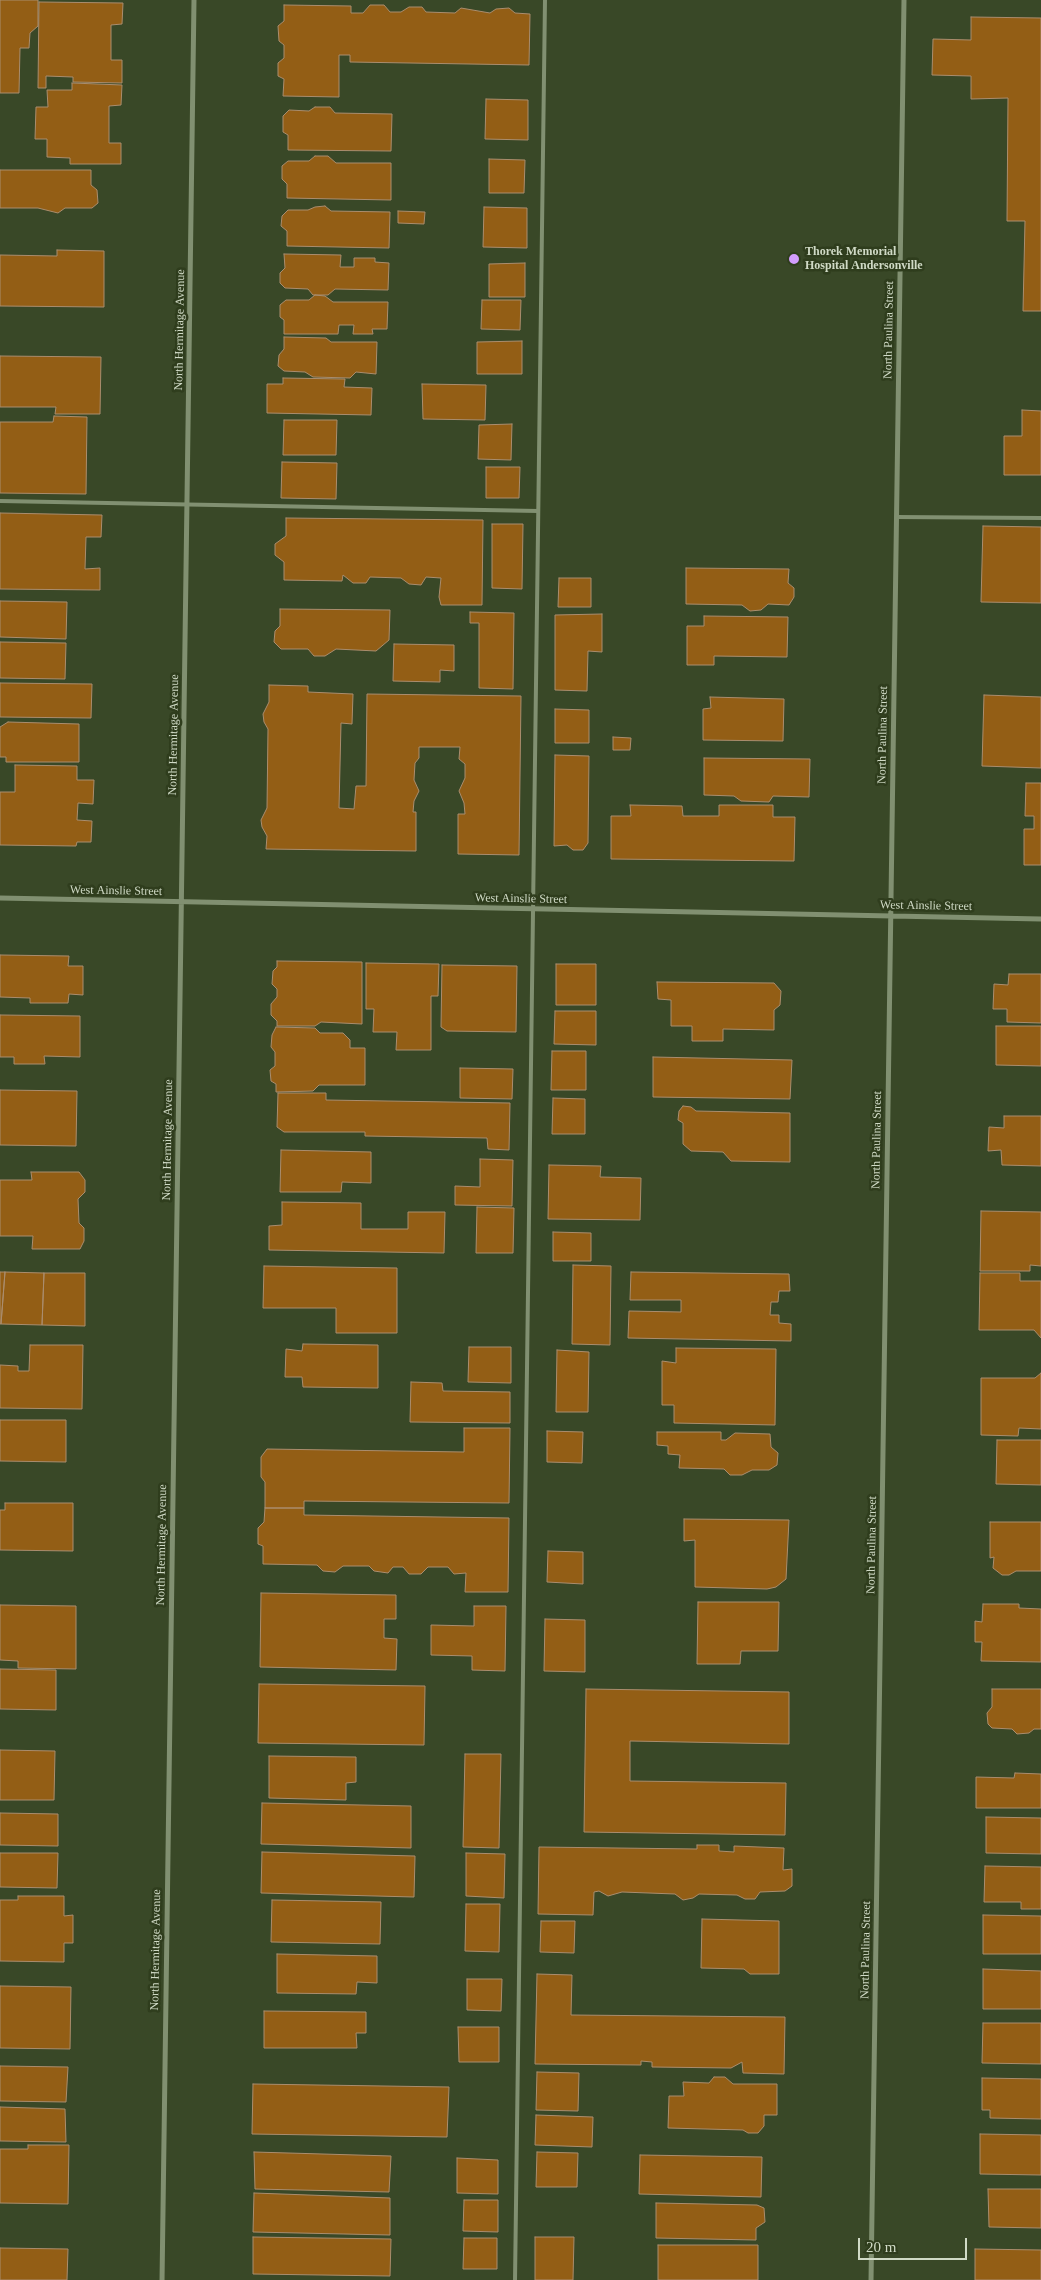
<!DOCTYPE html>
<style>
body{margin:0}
#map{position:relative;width:1041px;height:2280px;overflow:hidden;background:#394827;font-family:"Times New Roman",serif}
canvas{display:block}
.scale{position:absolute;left:858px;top:2238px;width:109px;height:22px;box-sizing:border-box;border:2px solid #d0dac6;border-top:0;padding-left:6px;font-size:15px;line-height:18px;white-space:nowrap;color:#d0dac6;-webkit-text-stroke:4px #2f3d1d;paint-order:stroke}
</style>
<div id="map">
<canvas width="1041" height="2280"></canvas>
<div class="scale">20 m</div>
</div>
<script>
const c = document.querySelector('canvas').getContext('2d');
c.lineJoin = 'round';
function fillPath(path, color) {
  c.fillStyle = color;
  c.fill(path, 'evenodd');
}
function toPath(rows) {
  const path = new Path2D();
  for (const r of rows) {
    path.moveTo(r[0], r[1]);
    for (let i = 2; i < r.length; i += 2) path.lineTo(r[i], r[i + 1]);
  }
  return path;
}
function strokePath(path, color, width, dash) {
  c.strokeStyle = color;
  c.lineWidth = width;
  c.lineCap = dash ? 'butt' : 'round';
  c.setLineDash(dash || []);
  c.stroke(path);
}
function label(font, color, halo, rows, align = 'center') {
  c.font = font + ' "Times New Roman",serif';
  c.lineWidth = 5;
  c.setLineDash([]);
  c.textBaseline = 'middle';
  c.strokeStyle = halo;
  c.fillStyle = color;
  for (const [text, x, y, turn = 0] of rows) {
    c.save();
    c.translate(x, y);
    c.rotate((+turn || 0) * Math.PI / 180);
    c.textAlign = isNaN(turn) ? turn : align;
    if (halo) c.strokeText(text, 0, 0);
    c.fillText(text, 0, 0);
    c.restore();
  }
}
const building = toPath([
 [0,0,38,0,38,26,30,33,29,48,20,48,19,93,0,93,0,0],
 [39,2,123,3,122,24,111,25,111,60,122,60,122,83,73,82,73,77,46,76,46,88,38,88,39,2],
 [284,5,351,6,351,13,363,13,370,5,384,5,390,12,401,12,409,7,422,7,426,12,455,13,461,8,490,13,496,9,509,8,515,13,530,14,529,65,350,62,350,55,339,55,339,97,283,96,284,79,278,76,278,63,284,58,284,45,279,41,278,26,284,21,284,5],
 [971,17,1041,18,1041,311,1023,311,1025,221,1007,221,1008,98,971,99,971,76,932,75,933,39,971,40,971,17],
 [72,83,122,85,121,105,109,106,109,143,121,143,121,164,70,164,70,158,47,157,47,139,35,139,36,107,48,107,47,90,72,90,72,83],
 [486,99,528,100,528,140,485,139,486,99],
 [315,107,330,107,335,113,392,114,391,151,288,150,288,135,283,132,283,116,289,110,309,111,315,107],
 [315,156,328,156,336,163,391,163,391,200,287,198,287,184,282,179,282,166,288,161,309,161,315,156],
 [489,159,525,160,524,193,489,193,489,159],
 [0,170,91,170,91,185,97,190,98,203,92,208,65,208,58,213,38,208,0,208,0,170],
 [325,206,331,211,390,212,389,248,287,246,287,231,281,226,282,216,288,210,308,210,315,207,325,206],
 [484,207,527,208,527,248,483,247,484,207],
 [398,211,425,212,424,224,398,223,398,211],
 [57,250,104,251,104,307,0,306,0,255,57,256,57,250],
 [284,254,341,255,340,267,354,267,354,258,375,258,375,262,389,263,388,290,335,289,328,295,313,295,308,289,285,288,280,283,280,273,285,268,284,254],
 [525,263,525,297,489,297,489,264,525,263],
 [315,295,325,296,333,302,388,302,387,329,372,329,373,334,353,334,354,325,339,325,338,334,284,334,284,320,280,317,280,305,286,300,309,300,315,295],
 [482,300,521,300,520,330,481,329,482,300],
 [284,337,326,338,331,342,377,342,376,374,356,372,350,378,313,377,305,372,284,371,278,366,279,355,284,349,284,337],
 [522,341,522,374,477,374,477,342,522,341],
 [0,356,101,357,100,414,55,414,56,407,0,407,0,356],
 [283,378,345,379,344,387,372,388,371,415,267,413,267,384,283,384,283,378],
 [422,384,486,385,485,420,423,419,422,384],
 [1022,410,1041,411,1041,475,1004,475,1004,436,1022,436,1022,410],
 [54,416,87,417,86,494,0,493,0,422,53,422,54,416],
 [284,420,337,420,336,455,283,455,284,420],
 [512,424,511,460,478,459,479,425,512,424],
 [282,462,337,463,336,499,281,498,282,462],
 [486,467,520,467,519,498,486,498,486,467],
 [0,513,102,515,101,537,86,537,85,569,100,568,100,590,0,589,0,513],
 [286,518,483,520,482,605,441,605,439,597,441,578,426,577,421,585,409,584,401,578,370,577,366,583,353,583,343,575,342,581,284,580,284,562,275,555,275,544,286,536,286,518],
 [492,524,523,524,522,589,492,588,492,524],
 [983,526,1041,527,1041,603,981,602,983,526],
 [686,568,789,569,788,583,794,588,794,597,789,605,768,604,761,610,750,611,742,605,686,604,686,568],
 [559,578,591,578,591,607,558,607,559,578],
 [0,601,67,602,66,639,0,637,0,601],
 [280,609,390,610,389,640,376,651,336,649,325,656,314,656,308,649,281,649,274,642,275,631,280,626,280,609],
 [470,612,514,613,513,689,479,688,479,623,470,623,470,612],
 [602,614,602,652,588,651,587,691,555,690,555,615,602,614],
 [704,616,788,617,787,657,714,656,714,665,687,665,687,626,704,626,704,616],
 [0,642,66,643,65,679,0,678,0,642],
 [394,644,454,645,454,671,440,670,440,682,393,681,394,644],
 [0,683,92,684,91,718,0,717,0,683],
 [269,685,308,686,308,692,353,694,352,724,341,723,339,808,354,809,356,786,366,786,367,694,521,696,519,855,458,854,458,814,465,814,464,803,459,791,465,778,465,764,459,759,460,747,419,747,419,758,415,763,414,780,419,791,414,801,413,812,416,812,416,851,266,849,267,836,262,827,261,820,267,808,268,729,264,722,263,714,269,702,269,685],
 [984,695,1041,697,1041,768,982,766,984,695],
 [710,697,784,699,783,741,703,740,703,709,711,708,710,697],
 [555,709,589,710,589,743,555,743,555,709],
 [8,722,79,724,79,762,6,762,6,757,0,757,0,727,8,722],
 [613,737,631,738,630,750,613,750,613,737],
 [555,755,589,756,588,843,583,850,573,850,567,845,554,846,555,755],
 [704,758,810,759,809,797,773,796,769,802,741,801,734,796,704,795,704,758],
 [15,765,77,766,77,780,94,780,93,804,78,803,77,820,92,821,91,842,77,842,76,846,0,845,0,792,15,792,15,765],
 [1026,783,1041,783,1041,865,1024,865,1024,829,1034,829,1034,816,1025,816,1026,783],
 [630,805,682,806,683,816,719,816,719,805,773,805,773,817,795,817,794,861,611,859,611,816,631,816,630,805],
 [0,955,69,956,68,966,83,966,83,995,69,994,68,1003,30,1003,30,998,0,997,0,955],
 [277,961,362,962,362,1024,321,1022,315,1026,277,1026,277,1021,271,1015,271,1004,277,997,277,989,272,984,273,971,277,967,277,961],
 [366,963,439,964,438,996,431,996,431,1050,396,1050,397,1032,373,1032,374,1009,366,1009,366,963],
 [556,964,596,964,596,1005,556,1005,556,964],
 [442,965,517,966,516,1032,447,1031,441,1027,442,965],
 [1009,974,1041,974,1041,1023,1007,1022,1007,1009,993,1009,994,984,1008,985,1009,974],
 [657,982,774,983,781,991,780,1005,774,1010,774,1030,723,1029,723,1041,692,1041,692,1026,671,1026,671,1000,658,999,657,982],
 [555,1011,596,1011,596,1045,554,1044,555,1011],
 [0,1015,80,1016,80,1057,44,1056,45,1064,14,1064,14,1057,0,1057,0,1015],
 [996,1026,1041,1026,1041,1066,996,1065,996,1026],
 [276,1027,315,1028,320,1033,343,1033,350,1040,350,1048,365,1048,365,1085,319,1085,313,1091,276,1092,276,1084,271,1081,270,1070,275,1066,275,1052,271,1047,272,1035,276,1027],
 [552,1051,586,1051,586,1090,551,1090,552,1051],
 [653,1057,792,1060,790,1099,653,1097,653,1057],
 [460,1068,513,1069,512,1099,460,1098,460,1068],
 [0,1090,77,1091,76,1146,0,1145,0,1090],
 [278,1093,326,1093,326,1100,510,1103,509,1150,488,1149,487,1138,365,1136,365,1132,284,1132,277,1127,278,1093],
 [553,1098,585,1099,585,1134,552,1134,553,1098],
 [683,1106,691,1107,696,1111,790,1113,790,1162,731,1161,723,1152,691,1151,683,1144,683,1123,678,1120,679,1111,683,1106],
 [1004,1116,1041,1116,1041,1166,1002,1165,1001,1150,988,1151,989,1127,1004,1128,1004,1116],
 [281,1150,371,1152,371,1183,342,1182,341,1192,280,1192,281,1150],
 [480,1159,513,1160,512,1206,455,1205,455,1186,480,1187,480,1159],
 [549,1165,601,1166,600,1177,641,1178,640,1220,548,1219,549,1165],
 [31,1172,79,1172,85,1180,85,1192,78,1199,79,1223,84,1228,84,1241,80,1249,32,1249,33,1236,0,1236,0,1180,32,1180,31,1172],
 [282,1202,361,1203,361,1229,408,1229,408,1212,445,1212,444,1253,269,1250,269,1226,282,1225,282,1202],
 [477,1207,514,1208,513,1253,476,1253,477,1207],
 [981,1211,1041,1212,1041,1266,1030,1265,1030,1271,980,1271,981,1211],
 [553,1232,591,1233,591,1261,553,1261,553,1232],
 [573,1265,611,1266,610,1345,572,1344,573,1265],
 [264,1266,397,1268,397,1333,336,1333,336,1308,263,1308,264,1266],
 [0,1272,5,1272,1,1324,0,1324,0,1272],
 [5,1272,44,1273,42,1325,1,1324,5,1272],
 [631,1272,789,1274,790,1291,779,1291,778,1302,771,1302,770,1315,779,1315,779,1323,791,1324,791,1341,628,1338,629,1311,681,1312,681,1300,630,1300,631,1272],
 [44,1273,85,1273,85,1326,42,1325,44,1273],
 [980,1273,1020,1273,1020,1281,1041,1281,1041,1338,1034,1330,979,1330,980,1273],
 [303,1344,378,1345,378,1388,303,1387,302,1377,285,1377,286,1349,302,1351,303,1344],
 [30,1345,83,1345,82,1409,0,1408,0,1365,18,1366,18,1371,29,1371,30,1345],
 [469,1347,511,1347,511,1383,468,1382,469,1347],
 [676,1348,776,1349,775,1425,674,1423,674,1405,662,1405,662,1361,676,1363,676,1348],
 [557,1350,589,1352,588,1412,556,1412,557,1350],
 [1041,1373,1041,1429,1019,1428,1018,1436,981,1435,981,1378,1035,1378,1041,1373],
 [411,1382,442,1383,443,1391,510,1392,510,1423,410,1422,411,1382],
 [0,1420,66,1420,66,1462,0,1461,0,1420],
 [464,1428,510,1428,509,1503,304,1501,304,1508,265,1508,265,1482,261,1477,261,1457,267,1449,464,1452,464,1428],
 [547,1431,583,1432,582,1463,547,1462,547,1431],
 [657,1432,721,1432,721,1440,726,1440,735,1433,770,1434,771,1447,778,1453,777,1465,769,1470,752,1470,742,1475,730,1475,724,1469,679,1468,680,1455,668,1454,668,1446,657,1445,657,1432],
 [997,1440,1041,1440,1041,1485,996,1484,997,1440],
 [5,1503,73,1503,73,1551,0,1550,0,1510,5,1510,5,1503],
 [265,1508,304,1508,304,1515,509,1518,508,1592,465,1592,466,1573,454,1574,448,1567,428,1567,421,1574,409,1574,403,1567,393,1567,388,1573,374,1571,369,1566,343,1566,335,1572,323,1571,317,1565,263,1564,263,1546,258,1544,258,1528,264,1522,265,1508],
 [684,1519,789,1520,786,1579,776,1587,767,1589,695,1587,695,1540,684,1541,684,1519],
 [990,1522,1041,1522,1041,1571,1016,1571,1009,1575,1002,1575,993,1568,994,1557,990,1558,990,1522],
 [548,1551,583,1552,583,1584,547,1582,548,1551],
 [261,1593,396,1595,396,1619,384,1619,384,1638,397,1639,396,1670,260,1667,261,1593],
 [698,1602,779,1602,778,1651,741,1651,740,1664,697,1664,698,1602],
 [983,1604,1019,1604,1019,1608,1041,1609,1041,1662,981,1661,982,1642,975,1642,975,1621,982,1622,983,1604],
 [0,1605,76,1606,76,1669,18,1668,18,1661,0,1660,0,1605],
 [474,1606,506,1606,505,1671,472,1670,472,1656,431,1655,431,1625,474,1626,474,1606],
 [545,1619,585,1620,585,1672,544,1671,545,1619],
 [0,1669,56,1670,56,1710,0,1709,0,1669],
 [259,1684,425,1686,424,1745,258,1743,259,1684],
 [586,1689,789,1692,789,1744,630,1741,630,1781,786,1783,785,1835,584,1832,586,1689],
 [992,1689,1041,1689,1041,1729,1034,1729,1029,1733,1017,1734,1012,1729,992,1728,988,1724,987,1713,992,1707,992,1689],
 [0,1750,55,1751,54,1800,0,1800,0,1750],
 [465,1754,501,1754,499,1848,463,1847,465,1754],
 [269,1756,356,1757,356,1782,346,1783,346,1800,269,1798,269,1756],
 [1015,1773,1041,1774,1041,1808,976,1808,976,1777,1014,1778,1015,1773],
 [262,1803,411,1806,411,1848,261,1844,262,1803],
 [0,1813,58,1814,58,1846,0,1845,0,1813],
 [986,1817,1041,1818,1041,1854,986,1853,986,1817],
 [697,1845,719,1845,719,1851,734,1852,734,1846,784,1848,783,1870,792,1869,792,1886,785,1891,760,1892,755,1899,745,1899,737,1895,699,1894,693,1898,683,1900,675,1894,622,1892,608,1896,599,1891,594,1892,593,1915,538,1914,539,1847,697,1849,697,1845],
 [262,1852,415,1856,414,1897,261,1893,262,1852],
 [0,1853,58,1853,57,1888,0,1887,0,1853],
 [466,1853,505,1854,504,1898,466,1896,466,1853],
 [985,1866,1041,1867,1041,1909,1021,1909,1021,1902,984,1902,985,1866],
 [18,1896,64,1896,64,1916,73,1915,73,1943,64,1943,64,1962,0,1961,0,1900,18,1900,18,1896],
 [272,1900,381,1902,380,1944,271,1942,272,1900],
 [466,1904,500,1904,499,1952,465,1951,466,1904],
 [983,1915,1041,1916,1041,1954,983,1954,983,1915],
 [702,1919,779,1921,779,1974,750,1974,744,1969,701,1968,702,1919],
 [541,1921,575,1921,574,1953,540,1952,541,1921],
 [277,1954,377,1956,377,1983,357,1982,356,1994,277,1993,277,1954],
 [983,1969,1041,1971,1041,2009,983,2009,983,1969],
 [537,1974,572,1975,571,2015,785,2017,784,2074,743,2073,742,2062,731,2068,652,2067,652,2062,641,2061,641,2065,535,2064,537,1974],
 [467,1979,502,1979,501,2011,467,2010,467,1979],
 [0,1986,71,1987,70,2049,0,2048,0,1986],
 [264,2011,366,2012,366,2033,356,2033,357,2048,264,2048,264,2011],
 [983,2023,1041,2023,1041,2064,982,2063,983,2023],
 [458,2027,499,2027,499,2062,459,2062,458,2027],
 [0,2066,68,2067,66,2102,0,2101,0,2066],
 [537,2072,579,2073,578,2111,536,2110,537,2072],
 [714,2077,725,2077,733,2084,777,2084,777,2115,764,2115,764,2126,758,2133,748,2133,743,2130,668,2128,669,2096,684,2096,683,2082,709,2083,714,2077],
 [982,2078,1041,2079,1041,2119,990,2118,990,2110,982,2110,982,2078],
 [253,2084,449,2087,447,2137,252,2134,253,2084],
 [0,2107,65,2109,66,2142,0,2141,0,2107],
 [536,2115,593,2117,592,2147,535,2145,536,2115],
 [980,2134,1041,2135,1041,2175,980,2174,980,2134],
 [28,2145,69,2145,68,2204,0,2203,0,2149,28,2149,28,2145],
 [254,2152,391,2156,389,2192,255,2189,254,2152],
 [537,2152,578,2153,577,2187,536,2187,537,2152],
 [640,2155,762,2157,761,2197,639,2194,640,2155],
 [457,2158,498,2160,498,2194,457,2193,457,2158],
 [988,2189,1041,2189,1041,2228,989,2227,988,2189],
 [254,2193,390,2198,390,2235,253,2232,254,2193],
 [464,2200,498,2200,498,2232,463,2231,464,2200],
 [656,2203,757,2205,764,2208,765,2222,756,2228,756,2240,656,2238,656,2203],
 [253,2237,391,2239,390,2276,253,2274,253,2237],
 [535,2237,574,2237,573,2280,535,2280,535,2237],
 [464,2238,497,2238,497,2269,463,2269,464,2238],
 [658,2245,758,2245,758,2280,658,2280,658,2245],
 [0,2248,68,2249,67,2280,0,2280,0,2248],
 [975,2249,1041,2250,1041,2280,975,2280,975,2249]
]);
fillPath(building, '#935e15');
strokePath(building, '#aa8d6e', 1);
strokePath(toPath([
 [0,501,538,511],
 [896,517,1041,518],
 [515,2280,545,0]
]), '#819071', 4);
strokePath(toPath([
 [0,898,1041,919],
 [162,2280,194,0],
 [871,2280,904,0]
]), '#819071', 5);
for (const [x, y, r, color] of [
 [794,259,6,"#d29dfd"]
]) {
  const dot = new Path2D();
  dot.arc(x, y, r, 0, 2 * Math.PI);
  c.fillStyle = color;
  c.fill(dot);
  strokePath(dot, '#2f3d1d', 2);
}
label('bold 12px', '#d0dac6', '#2f3d1d', [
 ["Thorek Memorial",805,252],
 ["Hospital Andersonville",805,266]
], 'left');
label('12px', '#d0dac6', '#2f3d1d', [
 ["North Hermitage Avenue",180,330,-89],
 ["North Paulina Street",889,330,-89],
 ["North Hermitage Avenue",174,735,-89],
 ["North Paulina Street",883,735,-89],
 ["West Ainslie Street",116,891,1],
 ["West Ainslie Street",521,899,1],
 ["West Ainslie Street",926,906,1],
 ["North Hermitage Avenue",168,1140,-89],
 ["North Paulina Street",877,1140,-89],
 ["North Hermitage Avenue",162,1545,-89],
 ["North Paulina Street",872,1545,-89],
 ["North Hermitage Avenue",156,1950,-89],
 ["North Paulina Street",866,1950,-89]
]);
</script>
